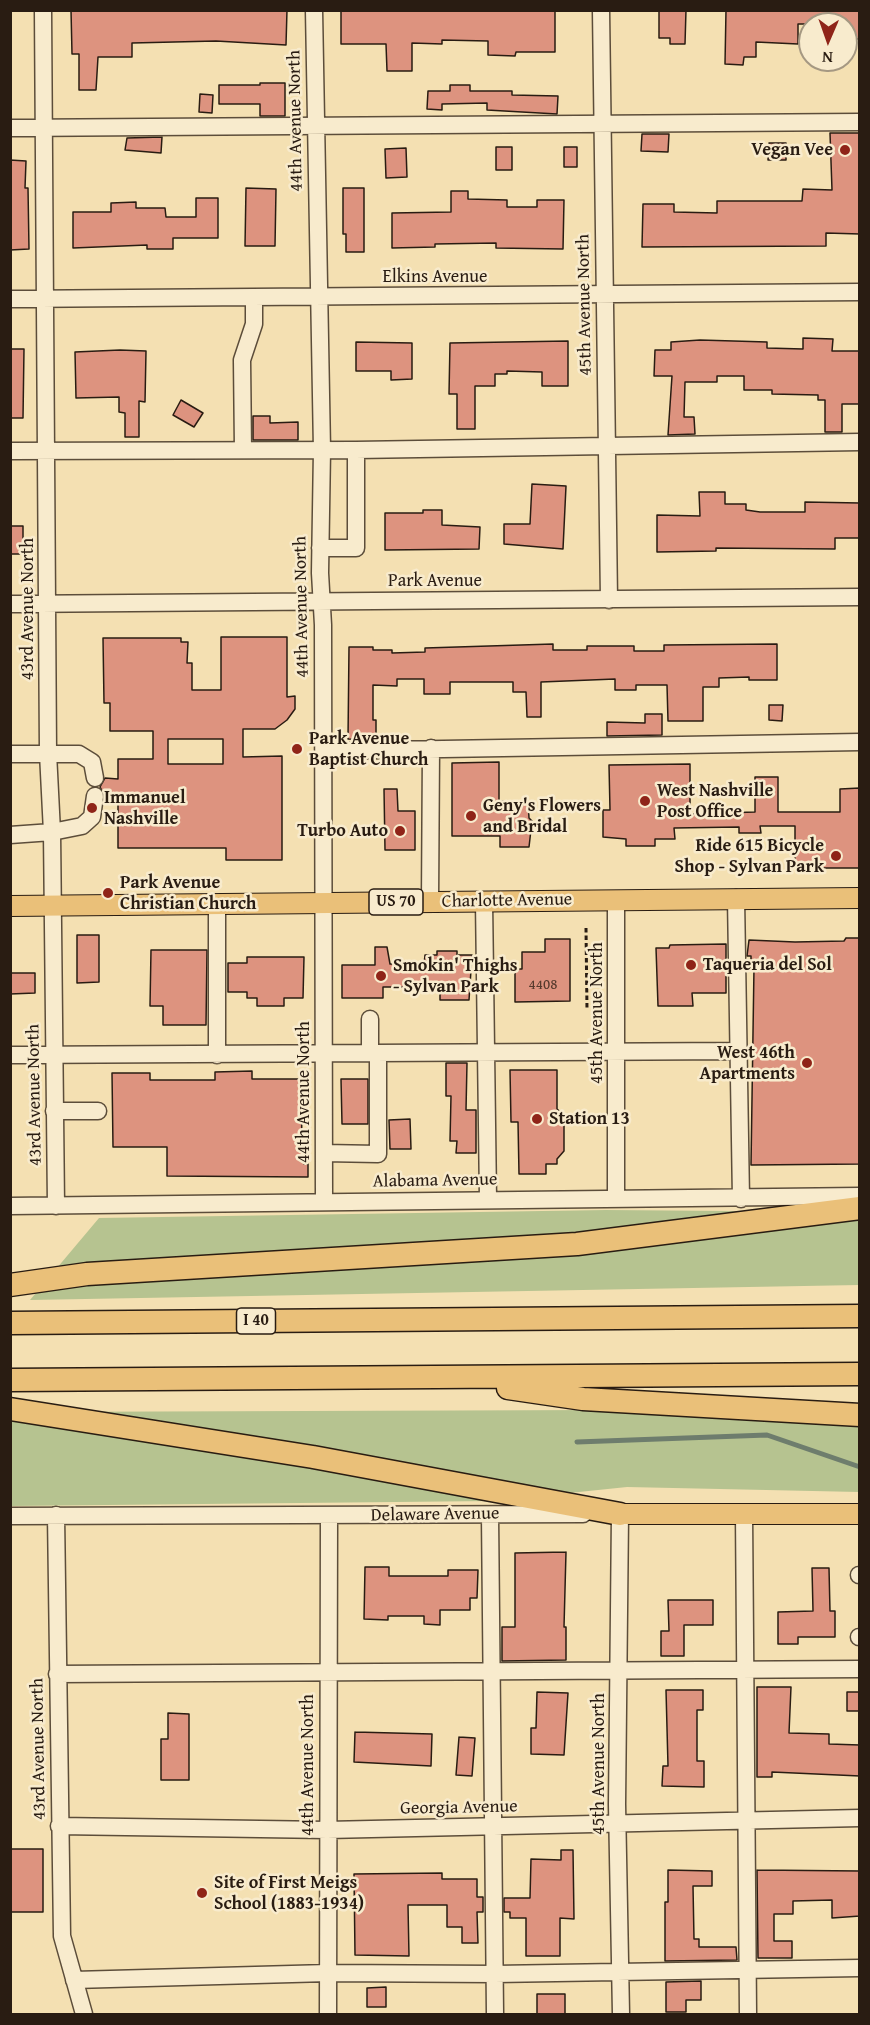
<!DOCTYPE html>
<style>
body{margin:0}
#map{position:relative;width:870px;height:2025px;overflow:hidden;background:#f4e0b2;font-family:"Gentium Book Plus",serif}
canvas{display:block}
.frame{position:absolute;inset:0;border:12px solid #291c12;pointer-events:none}
.north{position:absolute;left:798px;top:12px;width:60px;height:60px;box-sizing:border-box;background:#f8ebcd;border:2px solid #a59882;border-radius:50%;rotate:182deg;font-size:16px;font-weight:700;line-height:24px;text-align:center;color:#291c12}
.north::after{content:'';display:block;margin:auto;width:21px;height:27px;background:#8f2418;clip-path:polygon(50% 0,100% 100%,50% 72%,0 100%)}
</style>
<div id="map">
<canvas width="870" height="2025"></canvas>
<div class="frame"></div>
<div class="north">N</div>
</div>
<script>
const c = document.querySelector('canvas').getContext('2d');
c.lineJoin = 'round';
function fillPath(path, color) {
  c.fillStyle = color;
  c.fill(path, 'evenodd');
}
function toPath(rows) {
  const path = new Path2D();
  for (const r of rows) {
    path.moveTo(r[0], r[1]);
    for (let i = 2; i < r.length; i += 2) path.lineTo(r[i], r[i + 1]);
  }
  return path;
}
function strokePath(path, color, width, dash) {
  c.strokeStyle = color;
  c.lineWidth = width;
  c.lineCap = dash ? 'butt' : 'round';
  c.setLineDash(dash || []);
  c.stroke(path);
}
function label(font, color, halo, rows, align = 'center') {
  c.font = font + ' "Gentium Book Plus",serif';
  c.lineWidth = 5;
  c.setLineDash([]);
  c.textBaseline = 'middle';
  c.strokeStyle = halo;
  c.fillStyle = color;
  for (const [text, x, y, turn = 0] of rows) {
    c.save();
    c.translate(x, y);
    c.rotate((+turn || 0) * Math.PI / 180);
    c.textAlign = isNaN(turn) ? turn : align;
    if (halo) c.strokeText(text, 0, 0);
    c.fillText(text, 0, 0);
    c.restore();
  }
}
fillPath(toPath([
 [606,1210,859,1212,859,1285,30,1300,99,1218],
 [600,1410,859,1427,859,1492,627,1487,492,1501,11,1506,10,1412]
]), '#b6c390');
strokePath(toPath([
 [577,1442,767,1435,860,1467]
]), '#6e7d6d', 5);
const building = toPath([
 [71,10,287,10,286,45,216,41,132,43,132,57,98,57,96,90,79,90,79,54,72,54,71,10],
 [341,10,555,10,555,52,516,52,515,56,488,55,488,41,442,40,442,44,412,43,412,71,387,71,386,44,341,44,341,10],
 [659,10,686,10,685,44,670,44,670,38,659,38,659,10],
 [726,10,860,10,860,39,846,39,846,24,798,24,798,44,756,42,756,57,744,57,743,65,725,64,726,10],
 [260,83,285,83,285,116,260,116,260,104,219,104,219,85,260,85,260,83],
 [450,85,470,85,470,91,512,91,512,95,558,96,557,114,487,110,487,103,442,104,442,110,427,109,428,91,450,91,450,85],
 [200,94,213,95,212,113,199,112,200,94],
 [830,133,860,133,860,234,826,233,826,246,642,247,643,204,674,204,674,212,717,213,717,201,802,201,803,189,832,190,830,133],
 [642,134,669,134,668,152,641,151,642,134],
 [162,137,161,153,125,150,127,138,162,137],
 [769,143,786,143,786,160,768,160,769,143],
 [496,147,512,147,512,170,496,170,496,147],
 [564,147,577,147,577,167,564,167,564,147],
 [406,148,407,177,386,178,385,149,406,148],
 [10,160,26,161,25,188,28,188,29,249,10,250,10,160],
 [246,188,276,189,275,246,245,246,246,188],
 [343,188,364,188,364,252,346,252,346,234,343,234,343,188],
 [451,191,468,191,468,199,507,200,507,207,537,207,537,200,564,200,563,249,496,248,496,243,435,244,435,247,392,248,392,213,451,212,451,191],
 [196,198,218,198,218,238,173,238,173,249,147,249,147,245,73,248,73,212,111,212,111,203,136,202,136,208,165,208,166,217,196,217,196,198],
 [803,338,833,339,832,351,860,351,860,404,842,404,842,432,825,432,825,400,818,400,818,395,772,394,772,390,744,390,744,376,717,376,717,382,685,382,684,417,694,417,695,434,668,435,672,376,654,376,655,350,671,350,671,342,700,340,767,342,767,348,803,349,803,338],
 [568,341,568,386,542,386,542,372,507,371,507,374,495,374,495,386,475,386,475,429,457,429,457,394,449,394,450,343,568,341],
 [356,342,412,343,412,379,391,380,391,371,356,371,356,342],
 [10,349,24,349,23,418,10,418,10,349],
 [120,350,146,351,145,402,139,401,139,437,125,437,125,413,119,412,119,397,76,398,75,352,120,350],
 [181,400,203,413,194,427,173,415,181,400],
 [253,416,270,416,270,423,298,422,298,440,253,440,253,416],
 [532,484,566,486,563,549,504,544,504,524,530,524,532,484],
 [699,492,725,492,725,504,746,504,746,510,760,512,805,512,805,502,860,503,860,538,835,538,835,549,716,548,716,551,657,552,657,515,700,516,699,492],
 [423,510,442,510,442,525,480,527,479,549,385,550,385,513,423,513,423,510],
 [10,526,23,526,23,554,10,554,10,526],
 [221,637,287,637,287,697,295,696,295,709,287,720,275,729,243,729,243,757,282,756,282,860,226,860,226,848,118,848,118,796,105,796,100,787,105,778,118,779,118,759,153,759,153,731,110,731,110,703,104,703,103,638,181,638,181,642,188,642,187,663,192,663,192,690,221,690,221,637],
 [168,739,223,739,223,764,168,764,168,739],
 [553,644,553,650,587,650,587,646,634,646,634,651,664,651,664,645,777,644,777,680,749,680,749,677,719,678,719,687,703,687,703,721,668,721,667,685,636,685,636,690,615,690,615,679,541,682,541,717,527,717,526,692,513,692,513,682,450,682,450,694,424,694,424,679,397,679,397,686,373,685,373,720,376,720,376,740,348,739,349,647,373,647,373,650,392,650,392,653,425,652,425,648,553,644],
 [769,705,783,705,782,721,769,720,769,705],
 [645,714,662,714,662,735,607,736,607,722,645,723,645,714],
 [499,762,499,801,528,801,529,818,532,821,529,847,500,847,500,836,452,836,452,763,499,762],
 [690,764,690,814,755,812,755,777,778,777,778,812,840,812,840,789,860,788,860,868,795,868,795,826,760,826,761,833,739,833,739,827,674,828,675,839,655,839,655,846,626,846,626,839,603,837,603,810,610,810,609,765,690,764],
 [384,789,397,789,398,811,415,811,415,850,385,850,384,789],
 [77,935,99,935,99,982,77,983,77,935],
 [846,938,860,938,860,1164,751,1165,754,967,751,967,751,956,747,956,749,940,795,942,844,941,846,938],
 [545,939,570,939,570,1001,515,1002,515,969,522,969,522,952,545,952,545,939],
 [726,944,726,993,692,993,693,1006,658,1006,656,948,669,948,670,945,726,944],
 [375,947,387,947,390,964,424,964,425,955,437,955,437,951,457,951,457,955,472,955,469,1000,440,1000,440,987,383,987,383,998,342,998,342,965,375,965,375,947],
 [151,950,207,950,206,1025,163,1025,163,1006,150,1006,151,950],
 [247,957,304,957,303,998,284,998,284,1006,257,1006,257,998,247,998,247,992,228,992,228,963,247,963,247,957],
 [10,973,35,973,35,993,10,994,10,973],
 [446,1063,467,1063,466,1110,476,1110,476,1153,456,1153,457,1141,450,1141,451,1096,446,1096,446,1063],
 [510,1070,557,1070,557,1109,564,1115,564,1151,557,1159,557,1164,546,1164,546,1174,519,1174,518,1122,511,1122,510,1070],
 [252,1071,252,1079,301,1079,302,1148,304,1164,308,1164,308,1177,167,1176,167,1147,113,1147,112,1073,150,1073,150,1080,215,1080,215,1072,252,1071],
 [341,1079,368,1079,368,1124,342,1124,341,1079],
 [410,1119,411,1149,390,1149,389,1120,410,1119],
 [566,1552,564,1627,566,1627,566,1660,502,1661,502,1627,515,1627,515,1553,566,1552],
 [365,1567,389,1567,389,1576,448,1576,448,1570,478,1570,477,1598,470,1598,470,1610,440,1610,440,1625,424,1624,424,1616,388,1616,388,1620,364,1619,365,1567],
 [812,1568,829,1568,830,1611,835,1611,835,1637,798,1637,798,1644,778,1644,778,1612,813,1611,812,1568],
 [668,1600,713,1600,713,1625,684,1625,684,1656,661,1656,661,1631,669,1631,668,1600],
 [757,1687,791,1687,789,1733,829,1734,829,1744,860,1745,860,1776,772,1772,772,1777,757,1777,757,1687],
 [666,1690,703,1690,703,1710,697,1710,697,1761,704,1761,704,1787,662,1786,663,1766,668,1766,666,1690],
 [537,1692,568,1693,564,1755,531,1754,531,1728,536,1728,537,1692],
 [847,1692,860,1692,860,1711,847,1711,847,1692],
 [168,1713,189,1714,189,1780,161,1780,161,1739,168,1739,168,1713],
 [355,1732,432,1734,431,1766,354,1762,355,1732],
 [459,1737,475,1738,472,1776,456,1775,459,1737],
 [10,1849,43,1849,43,1912,10,1912,10,1849],
 [561,1850,573,1850,574,1919,560,1918,560,1956,526,1956,526,1918,510,1918,510,1912,504,1912,504,1898,530,1898,531,1859,561,1860,561,1850],
 [668,1870,712,1871,712,1886,693,1886,694,1939,699,1939,699,1947,736,1947,737,1960,665,1961,665,1902,668,1902,668,1870],
 [757,1870,860,1871,860,1916,832,1918,832,1900,793,1901,793,1914,774,1914,774,1941,792,1941,792,1958,758,1958,757,1870],
 [442,1873,442,1879,477,1879,477,1897,483,1897,483,1912,477,1912,478,1943,462,1943,462,1927,447,1927,447,1905,408,1905,409,1956,355,1955,354,1874,442,1873],
 [701,1981,701,2000,686,2000,686,2012,666,2012,666,1982,701,1981],
 [386,1987,386,2007,367,2007,367,1988,386,1987],
 [537,1994,565,1994,565,2014,537,2014,537,1994]
]);
fillPath(building, '#dd937f');
strokePath(building, '#291c12', 1.5);
const minor = toPath([
 [43,10,48,753,52,832,56,1206],
 [314,10,322,450,320,573,323,625,324,1202],
 [601,10,609,600],
 [10,128,860,122],
 [10,299,860,292],
 [243,450,242,360,254,324,254,298],
 [10,451,356,450,860,442],
 [320,548,356,548,356,450],
 [10,604,860,597],
 [324,751,860,742],
 [10,754,79,754,92,762,95,778],
 [10,835,52,832,82,826,92,817,95,796],
 [736,898,741,1199],
 [484,901,488,1199],
 [430,902,431,748],
 [217,904,217,1055],
 [370,1019,370,1053],
 [10,1055,738,1051],
 [54,1111,98,1111],
 [324,1153,378,1154,378,1053],
 [616,1198,616,900],
 [10,1206,860,1196],
 [608,1514,620,1514,617,1804,621,2014],
 [744,1514,748,2014],
 [56,1515,62,1936,84,2014],
 [490,1515,495,2014],
 [10,1516,583,1514],
 [859,1575,860,1575],
 [859,1637,860,1637],
 [57,1674,860,1669],
 [59,1826,327,1830,860,1818],
 [74,1980,328,1973,495,1974,860,1968],
 [328,2014,329,1516]
]);
const major = toPath([
 [10,906,860,898],
 [620,1514,860,1514]
]);
const highway = toPath([
 [10,1285,87,1274,577,1244,860,1208],
 [10,1323,860,1316],
 [10,1380,860,1374],
 [508,1388,583,1399,860,1415],
 [10,1409,313,1457,620,1514]
]);
strokePath(minor, '#5c4d3a', 19);
strokePath(major, '#291c12', 22);
strokePath(highway, '#291c12', 25);
strokePath(toPath([
 [586,928,587,1010]
]), '#291c12', 3, [4.5, 3]);
strokePath(minor, '#f8ebcd', 16);
strokePath(major, '#eac079', 20);
strokePath(highway, '#eac079', 22);
for (const [x, y, r, color] of [
 [845,150,6,"#8f2418"],
 [297,749,6,"#8f2418"],
 [645,801,6,"#8f2418"],
 [92,808,6,"#8f2418"],
 [471,816,6,"#8f2418"],
 [400,831,6,"#8f2418"],
 [836,856,6,"#8f2418"],
 [108,893,6,"#8f2418"],
 [691,965,6,"#8f2418"],
 [381,976,6,"#8f2418"],
 [807,1063,6,"#8f2418"],
 [537,1119,6,"#8f2418"],
 [202,1893,6,"#8f2418"]
]) {
  const dot = new Path2D();
  dot.arc(x, y, r, 0, 2 * Math.PI);
  c.fillStyle = color;
  c.fill(dot);
  strokePath(dot, '#f8ebcd', 2);
}
label('15px', '#563a2d', null, [
 ["4408",543,985]
]);
for (const [x, y, w] of [
 [396,902,54],
 [256,1321,39]
]) {
  const box = new Path2D();
  box.roundRect(x - w / 2, y - 13, w, 26, 4.5);
  c.fillStyle = '#f8ebcd';
  c.fill(box);
  strokePath(box, '#291c12', 1.5);
}
label('bold 16px', '#291c12', null, [
 ["US 70",396,902],
 ["I 40",256,1321]
]);
label('18px', '#291c12', '#f8ebcd', [
 ["44th Avenue North",296,121,-91],
 ["Elkins Avenue",435,277],
 ["45th Avenue North",585,305,-91],
 ["Park Avenue",435,581],
 ["44th Avenue North",302,607,-91],
 ["43rd Avenue North",28,609,-90],
 ["Charlotte Avenue",507,901,-1],
 ["45th Avenue North",597,1013,-90],
 ["44th Avenue North",304,1092,-90],
 ["43rd Avenue North",35,1095,-91],
 ["Alabama Avenue",435,1181,-1],
 ["Delaware Avenue",435,1515,-1],
 ["43rd Avenue North",39,1749,-91],
 ["45th Avenue North",599,1764,-90],
 ["44th Avenue North",308,1765,-90],
 ["Georgia Avenue",459,1808,-1]
]);
label('bold 18px', '#291c12', '#f8ebcd', [
 ["Vegan Vee",833,150,"right"],
 ["Park Avenue",309,739],
 ["Baptist Church",309,760],
 ["West Nashville",657,791],
 ["Post Office",657,812],
 ["Immanuel",104,798],
 ["Nashville",104,819],
 ["Geny's Flowers",483,806],
 ["and Bridal",483,827],
 ["Turbo Auto",388,831,"right"],
 ["Ride 615 Bicycle",824,846,"right"],
 ["Shop - Sylvan Park",824,867,"right"],
 ["Park Avenue",120,883],
 ["Christian Church",120,904],
 ["Taqueria del Sol",703,965],
 ["Smokin' Thighs",393,966],
 ["- Sylvan Park",393,987],
 ["West 46th",795,1053,"right"],
 ["Apartments",795,1074,"right"],
 ["Station 13",549,1119],
 ["Site of First Meigs",214,1883],
 ["School (1883-1934)",214,1904]
], 'left');
</script>
